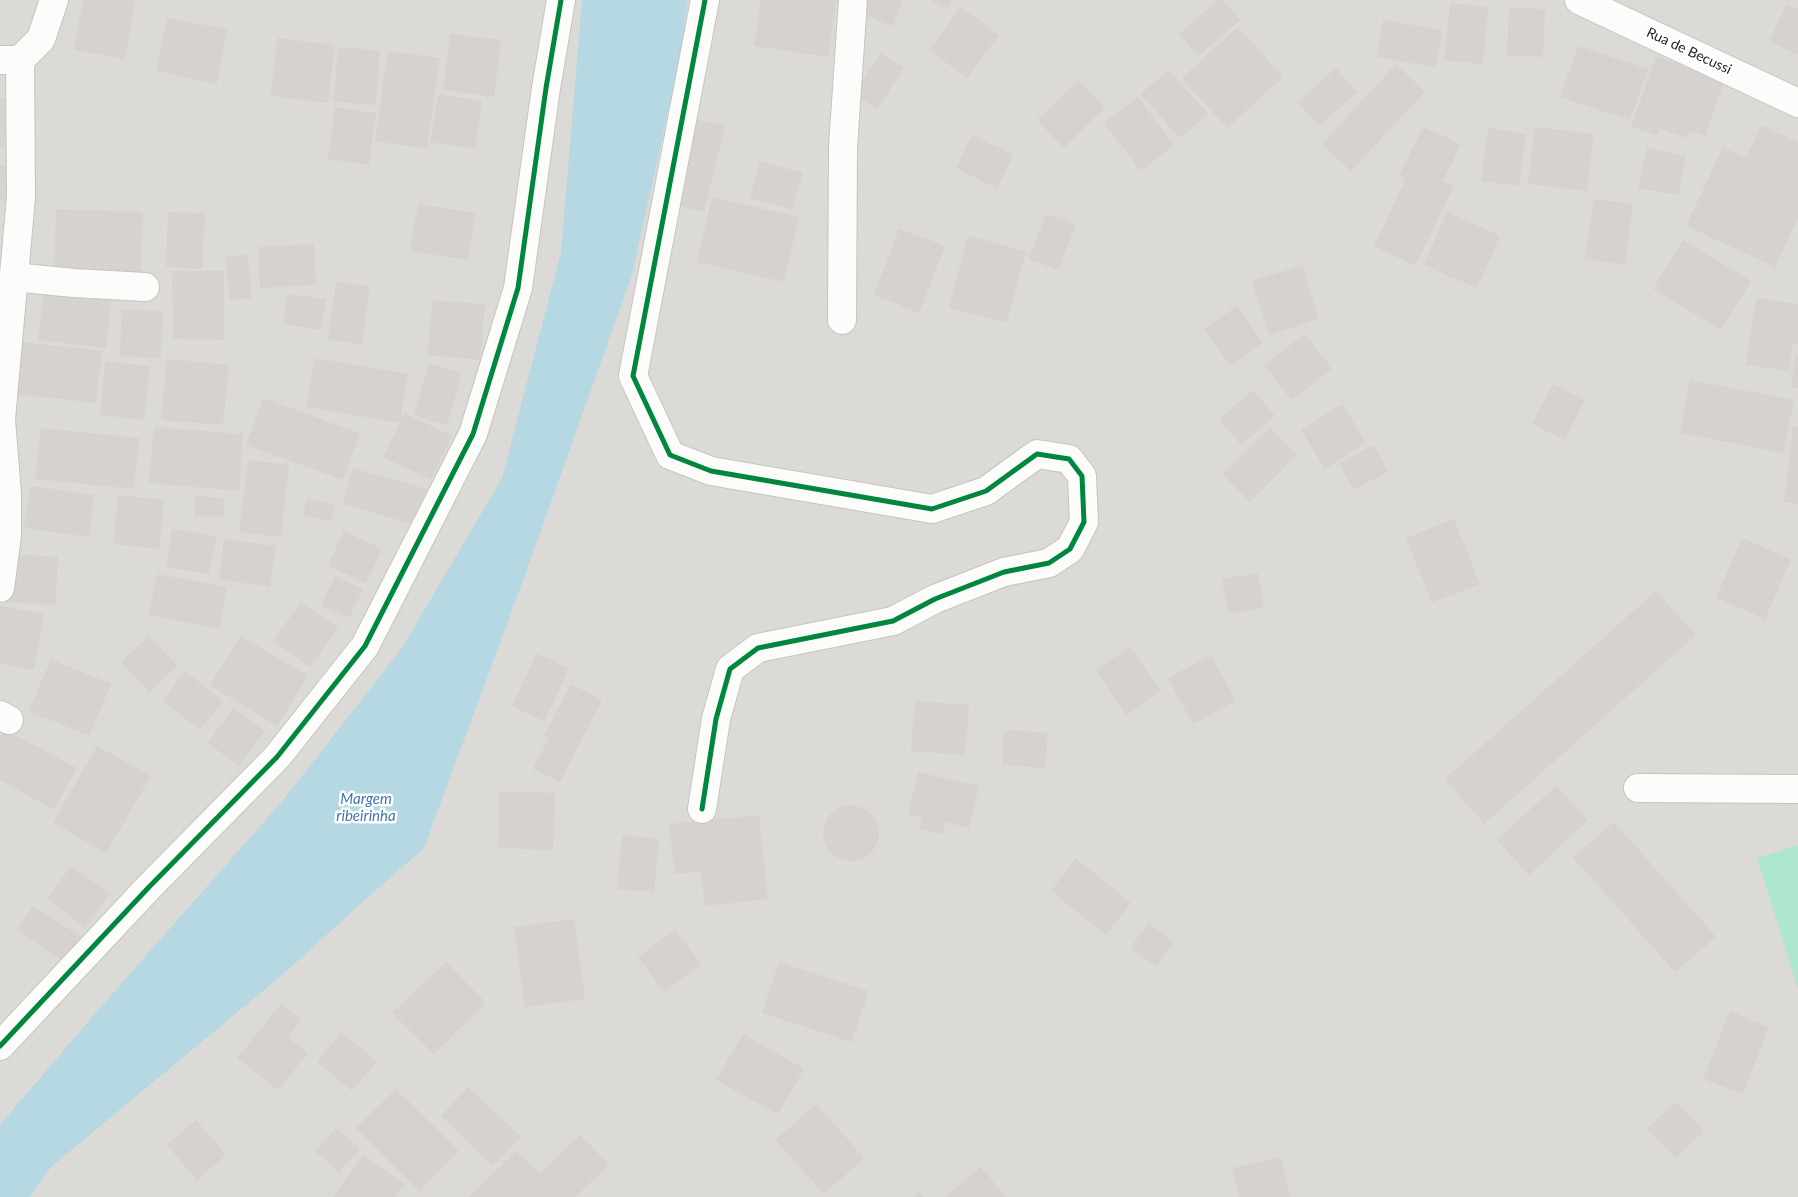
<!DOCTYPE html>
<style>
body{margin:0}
canvas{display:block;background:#edeae6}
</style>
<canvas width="1798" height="1197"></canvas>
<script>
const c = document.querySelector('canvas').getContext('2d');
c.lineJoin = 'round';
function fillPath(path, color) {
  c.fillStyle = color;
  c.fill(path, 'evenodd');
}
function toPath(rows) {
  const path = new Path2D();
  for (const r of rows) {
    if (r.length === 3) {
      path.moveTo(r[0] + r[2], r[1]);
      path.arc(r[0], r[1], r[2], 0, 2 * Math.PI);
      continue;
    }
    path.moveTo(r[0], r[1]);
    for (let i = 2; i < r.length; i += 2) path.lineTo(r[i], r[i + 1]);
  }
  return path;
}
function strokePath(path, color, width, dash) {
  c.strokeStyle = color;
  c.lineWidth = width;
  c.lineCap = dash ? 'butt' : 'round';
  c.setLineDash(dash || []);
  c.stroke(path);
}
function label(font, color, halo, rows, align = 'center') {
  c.font = font + ' Lato,sans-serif';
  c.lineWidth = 5;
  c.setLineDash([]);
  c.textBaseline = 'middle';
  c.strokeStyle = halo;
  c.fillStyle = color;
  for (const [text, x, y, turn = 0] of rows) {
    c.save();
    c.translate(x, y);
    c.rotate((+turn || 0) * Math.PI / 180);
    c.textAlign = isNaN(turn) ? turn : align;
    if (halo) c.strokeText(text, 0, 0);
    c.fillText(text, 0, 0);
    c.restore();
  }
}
fillPath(toPath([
 [0,0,1798,0,1798,1197,0,1197]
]), '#dcdad7');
fillPath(toPath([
 [1798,845,1798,989,1757,858]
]), '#aee7cf');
fillPath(toPath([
 [582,0,688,0,680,57,632,275,524,578,424,848,367,898,281,976,51,1167,29,1197,0,1197,0,1125,100,1008,284,799,402,648,502,478,561,252]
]), '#b6d8e2');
fillPath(toPath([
 [83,0,135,0,125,59,74,50],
 [761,0,836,0,828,57,754,46],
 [857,0,902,0,893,26,853,12],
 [929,0,952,0,948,9],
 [1218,0,1223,0,1240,20,1198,56,1179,34],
 [1450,3,1488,7,1483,64,1445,60],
 [1787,4,1798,9,1798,55,1769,41],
 [961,7,999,35,967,78,929,50],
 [1509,8,1545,9,1543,57,1507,55],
 [167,18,227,29,217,84,156,71],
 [1383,20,1442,30,1436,67,1377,57],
 [1238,27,1283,77,1227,128,1182,78],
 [450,34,501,40,494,97,443,90],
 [277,38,335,45,328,103,271,96],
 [1578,46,1648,69,1630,120,1560,97],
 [338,47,380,50,376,105,333,102],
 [388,51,440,58,427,149,375,141],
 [881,53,904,68,877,109,853,94],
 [1656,56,1725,80,1705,136,1689,131,1686,138,1660,129,1658,136,1631,127],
 [1396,64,1425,92,1351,171,1322,144],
 [1336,68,1357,92,1319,126,1298,102],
 [1168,70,1208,114,1180,138,1141,94],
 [1078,80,1105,107,1064,148,1037,120],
 [438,94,482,101,475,149,430,142],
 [1138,97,1174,145,1141,171,1104,123],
 [0,98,9,99,4,148,0,147],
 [335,107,376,113,369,165,328,159],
 [690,118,725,126,704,212,669,204],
 [1761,125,1798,142,1798,218,1775,267,1686,226,1723,147,1746,158],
 [1423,127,1461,144,1443,181,1454,186,1415,266,1374,246,1406,179,1399,176],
 [1535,127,1594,134,1587,191,1528,184],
 [1488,128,1526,134,1519,186,1481,181],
 [972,135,1014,155,997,189,956,168],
 [1647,148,1686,156,1678,195,1638,188],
 [760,161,803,173,792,209,750,198],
 [0,165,11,166,7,201,0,200],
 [712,197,799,217,784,282,697,262],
 [1594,199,1633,204,1625,265,1585,259],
 [418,204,475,213,468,260,410,251],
 [56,209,143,212,141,278,54,274],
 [168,212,205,213,202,269,166,267],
 [1447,212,1500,236,1477,288,1424,265],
 [1046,214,1076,224,1058,270,1029,259],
 [899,229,945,246,919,313,874,295],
 [968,236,1026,251,1007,322,949,308],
 [1683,240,1751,281,1721,330,1653,289],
 [314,244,316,285,260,288,258,247],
 [247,254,252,298,230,300,225,257],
 [1302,265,1319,319,1269,335,1252,281],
 [172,271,224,271,224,340,173,339],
 [336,282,370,286,362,344,328,340],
 [45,284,112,292,106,348,38,340],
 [287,294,326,299,321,330,283,324],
 [1756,298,1798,304,1798,344,1793,344,1789,371,1746,365],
 [433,300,485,304,480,360,427,355],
 [1237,306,1263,343,1230,366,1204,329],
 [122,310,163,311,161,358,120,356],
 [1305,334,1332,369,1291,400,1264,365],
 [20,342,102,351,96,403,14,394],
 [1795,356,1798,357,1798,388,1791,387],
 [315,358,408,374,400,422,404,413,452,436,431,480,383,457,400,423,306,407],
 [167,359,229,365,223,425,161,420],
 [105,361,150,366,144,420,100,415],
 [429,363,462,373,447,425,414,415],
 [1690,380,1794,400,1783,453,1680,433],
 [1553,384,1585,400,1565,440,1532,424],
 [1253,390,1275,416,1241,445,1219,419],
 [263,398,360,433,343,480,246,445],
 [1342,404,1366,442,1325,469,1301,430],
 [154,427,243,434,239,491,149,483],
 [1269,427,1297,454,1250,502,1222,474],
 [1793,427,1798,427,1798,504,1784,502],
 [41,428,139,438,134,489,35,479],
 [1374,445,1388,472,1353,490,1339,463],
 [248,460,289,465,281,537,239,532],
 [353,468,426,489,416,525,343,504],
 [30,486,94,495,89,537,24,528],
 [118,495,164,500,159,549,113,544],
 [195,496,224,498,223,517,194,516],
 [307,498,335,505,331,521,303,515],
 [1454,519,1480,584,1432,603,1406,538],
 [172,529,216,536,209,574,166,567],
 [344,531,382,549,366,583,328,566],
 [1742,538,1791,559,1765,619,1716,598],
 [224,539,276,546,270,587,219,579],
 [8,554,58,557,55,605,4,602],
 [1258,573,1264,608,1228,614,1222,579],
 [157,574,227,587,219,629,149,615],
 [335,576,363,589,349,618,321,605],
 [1656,591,1696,635,1484,824,1445,779],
 [301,602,338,628,310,667,273,641],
 [0,606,44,614,34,670,0,664],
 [149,636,178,666,149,692,121,662],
 [241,636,308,676,277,726,210,685],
 [1130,647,1161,691,1126,715,1096,670],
 [537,653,569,669,544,721,512,706],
 [1211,655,1236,701,1193,724,1168,678],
 [51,659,111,684,89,736,29,711],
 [185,671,223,701,200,730,163,701],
 [571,684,602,700,560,782,533,769,549,738,544,736],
 [915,701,969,705,965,755,911,751],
 [233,708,265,731,239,766,208,743],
 [4,729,77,768,54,810,0,780,0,736],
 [1004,730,1048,733,1045,768,1002,765],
 [97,746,151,776,106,853,53,823],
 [918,772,979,786,969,828,945,822,942,834,919,829,922,817,908,814],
 [1556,786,1588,820,1529,875,1497,840],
 [499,791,555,793,553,850,498,848],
 [851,833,28],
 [759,815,768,899,705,906,701,872,675,874,669,824],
 [1614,822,1716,937,1675,972,1573,857],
 [622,835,659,839,654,892,617,889],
 [1076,858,1131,903,1106,935,1051,891],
 [71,866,110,893,85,927,47,899],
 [33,906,85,939,68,964,17,930],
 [574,919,585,999,525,1007,514,927],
 [1148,923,1174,942,1156,966,1130,948],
 [675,930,701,964,664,992,638,957],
 [446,962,486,1003,434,1054,392,1013],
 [779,962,869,991,852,1042,762,1013],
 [281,1004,301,1020,288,1037,308,1053,278,1090,237,1058],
 [1730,1011,1769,1027,1743,1094,1703,1079],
 [341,1032,377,1061,352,1091,317,1062],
 [743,1034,804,1069,778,1114,716,1080],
 [468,1087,521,1137,493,1166,441,1116],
 [396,1089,459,1151,419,1191,356,1128],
 [1675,1102,1704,1131,1676,1158,1647,1129],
 [816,1104,864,1158,824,1194,775,1140],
 [196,1120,226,1155,197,1180,167,1145],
 [336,1128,360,1149,339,1172,315,1151],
 [580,1135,609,1165,575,1197,468,1197,517,1151,539,1174],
 [363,1155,404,1184,395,1197,333,1197],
 [1281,1157,1290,1197,1239,1197,1232,1168],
 [981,1167,1006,1197,945,1197],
 [919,1192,924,1197,913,1197]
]), '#d5d2cf');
const minor = toPath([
 [1579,0,1798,103],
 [0,60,20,60,41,39,54,0],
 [13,277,74,283,145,287],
 [842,320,843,147,853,0],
 [0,588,7,536,7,494,1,419,21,197,20,60],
 [0,715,9,720],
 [1638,788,1798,789],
 [702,809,716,719,730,669,758,648,893,621,935,599,1004,572,1049,563,1070,549,1084,522,1082,476,1069,459,1037,454,986,491,932,509,711,471,670,455,633,376,705,0],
 [0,1046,149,887,277,757,365,646,473,434,518,288,546,88,561,0]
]);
strokePath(minor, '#c5c4c2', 30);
strokePath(minor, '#fcfcfb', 28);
strokePath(toPath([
 [702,809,716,719,730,669,758,648,893,621,935,599,1004,572,1049,563,1070,549,1084,522,1082,476,1069,459,1037,454,986,491,932,509,711,471,670,455,633,376,705,0],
 [0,1046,149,887,277,757,365,646,473,434,518,288,546,88,561,0]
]), '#00873e', 5);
label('14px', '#1e1e1e', '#fff', [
 ["Rua de Becussi",1689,51,25]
]);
label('italic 15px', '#4075ad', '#fff', [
 ["Margem",366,799],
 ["ribeirinha",366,816]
]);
</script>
